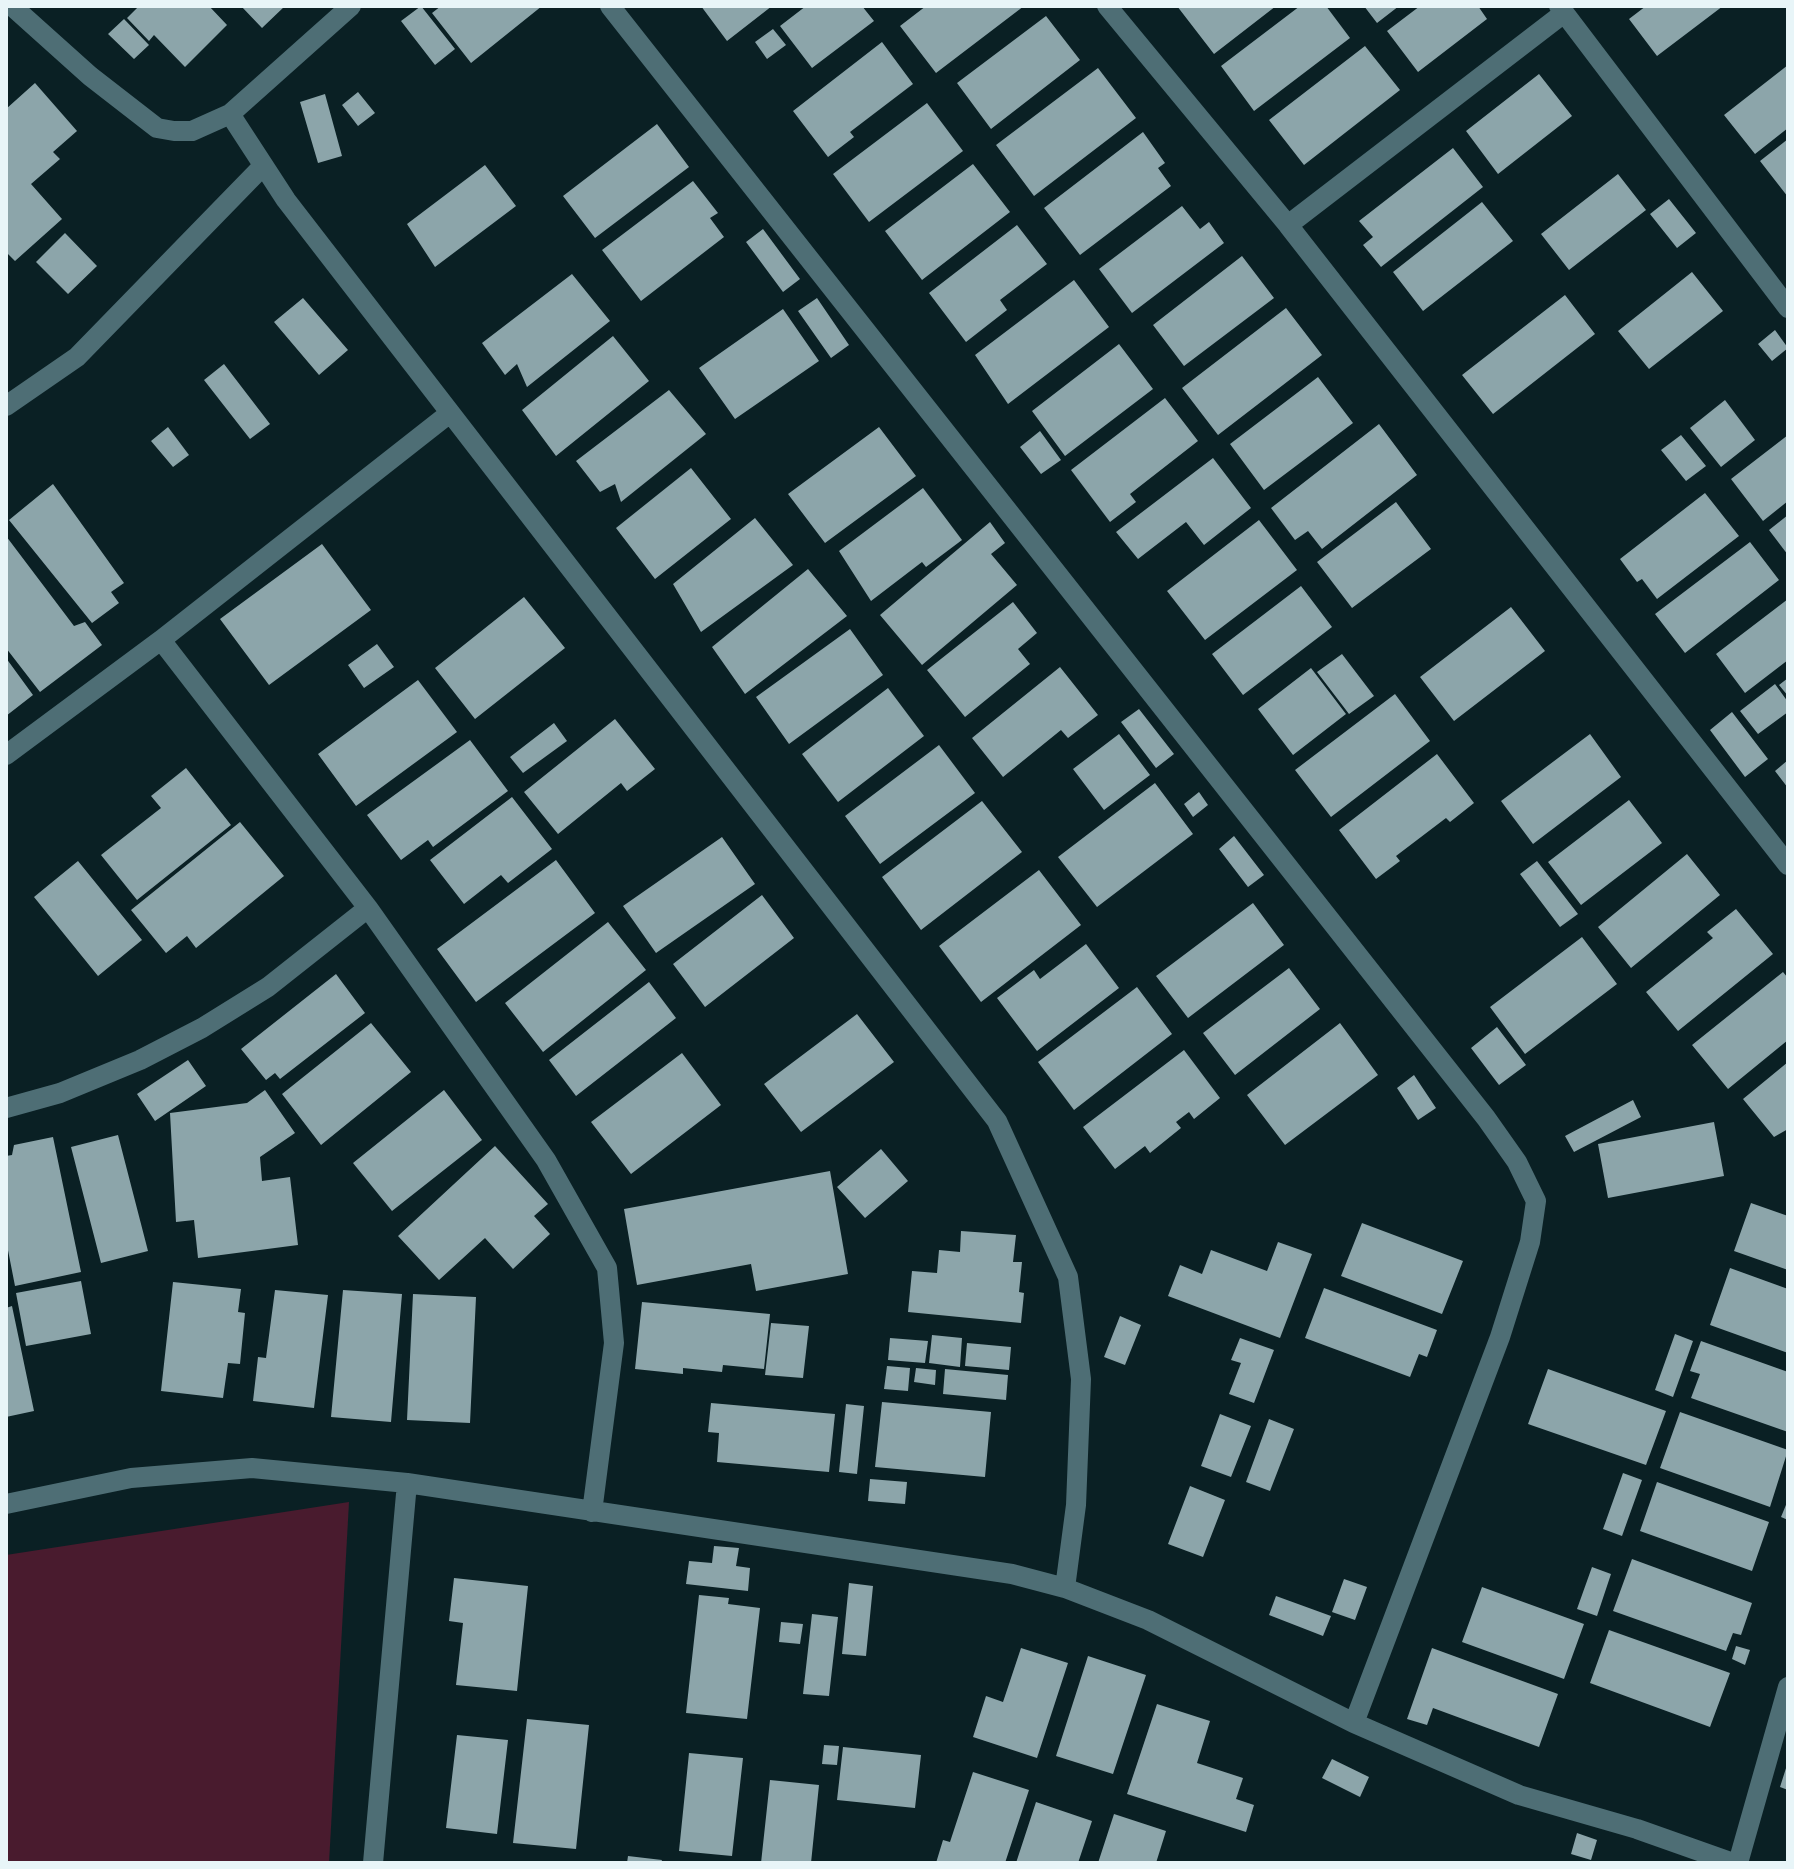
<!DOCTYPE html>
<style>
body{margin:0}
#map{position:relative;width:1794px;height:1869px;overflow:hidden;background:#0a2024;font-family:Lato,sans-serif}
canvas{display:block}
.frame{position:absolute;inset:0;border:8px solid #e8f5f8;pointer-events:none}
</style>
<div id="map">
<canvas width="1794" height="1869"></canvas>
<div class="frame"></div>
</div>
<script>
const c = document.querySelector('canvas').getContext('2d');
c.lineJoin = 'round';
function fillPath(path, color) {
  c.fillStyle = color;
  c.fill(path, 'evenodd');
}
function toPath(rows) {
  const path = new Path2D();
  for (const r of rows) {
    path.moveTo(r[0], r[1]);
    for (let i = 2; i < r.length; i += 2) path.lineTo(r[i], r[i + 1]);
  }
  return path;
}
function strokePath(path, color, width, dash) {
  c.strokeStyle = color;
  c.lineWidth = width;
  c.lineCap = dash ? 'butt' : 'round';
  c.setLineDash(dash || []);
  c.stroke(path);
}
fillPath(toPath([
 [349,1502,329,1863,6,1863,6,1555]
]), '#491b2e');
fillPath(toPath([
 [139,6,209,6,227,25,185,67,154,35,149,41,127,18],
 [241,6,285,6,262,28],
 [421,6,455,49,435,65,401,21],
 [441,6,542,6,471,63,432,13],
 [701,6,772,6,727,41],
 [806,6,862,6,874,21,812,68,780,26],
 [926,6,1024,6,936,73,900,26],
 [1177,6,1276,6,1214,54],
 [1300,6,1326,6,1350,38,1254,111,1221,66],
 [1364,6,1399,6,1377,23],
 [1420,6,1478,6,1487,19,1418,72,1387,31],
 [1646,6,1723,6,1657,56,1629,19],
 [1046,16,1080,60,991,129,957,83],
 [124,19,149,45,134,59,108,34],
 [773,29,786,45,767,59,755,42],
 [882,42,913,84,850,132,854,137,828,157,793,111],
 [1365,46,1400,90,1304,165,1269,120],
 [1788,65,1788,128,1755,154,1724,115],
 [1098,68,1136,118,1034,196,996,145],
 [1539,74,1572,116,1498,174,1466,131],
 [35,83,77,131,53,152,60,159,31,184,62,219,15,261,6,252,6,109],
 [358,92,375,113,358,126,342,105],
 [325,94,342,156,318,163,300,102],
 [927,103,963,151,869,222,833,174],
 [657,124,689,167,595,238,563,196],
 [1143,132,1165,163,1158,168,1171,186,1080,255,1044,208],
 [1788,139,1788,197,1760,161],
 [1453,148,1483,187,1381,267,1363,245,1373,237,1359,221],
 [973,164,1010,212,922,280,885,231],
 [485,165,516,206,435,267,407,224],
 [1618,174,1646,210,1569,270,1541,234],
 [693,181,718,213,710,218,724,237,641,301,602,250],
 [1669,199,1696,233,1677,248,1650,214],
 [1482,202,1513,241,1423,311,1393,272],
 [1182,206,1200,229,1209,222,1224,243,1132,313,1099,269],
 [1017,225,1047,264,1000,300,1007,310,966,342,929,293],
 [763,229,800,279,783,292,746,242],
 [65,233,97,266,68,294,36,262],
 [1242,256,1274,298,1184,366,1153,325],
 [1692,272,1723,311,1649,369,1618,331],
 [572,274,610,321,527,387,517,364,505,375,482,343],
 [1074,280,1109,327,1008,404,975,355],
 [1565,295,1595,334,1493,414,1462,375],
 [303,298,348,350,319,375,274,322],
 [817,298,849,345,831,358,798,311],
 [1286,308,1322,355,1218,435,1182,388],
 [783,309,819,361,735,419,699,368],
 [1775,330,1788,348,1772,361,1758,344],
 [613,336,649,381,556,456,522,410],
 [1119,344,1153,389,1065,456,1032,411],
 [224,364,270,424,250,439,204,380],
 [1318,377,1353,423,1264,490,1230,444],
 [669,390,706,434,621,502,615,484,600,492,576,461],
 [1165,398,1198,441,1130,494,1136,502,1110,522,1071,470],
 [1725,400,1755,440,1721,467,1690,428],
 [1379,424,1417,475,1322,549,1308,531,1295,540,1271,508],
 [168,427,189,455,173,467,151,441],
 [879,427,916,476,825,543,788,494],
 [1040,431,1061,460,1041,474,1020,447],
 [1681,435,1706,466,1686,481,1661,450],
 [1788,435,1788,501,1763,521,1731,479],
 [1213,458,1251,508,1204,545,1186,522,1138,559,1116,532],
 [691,468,731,519,655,579,616,528],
 [53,484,124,583,111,592,119,603,92,623,9,520],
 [923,488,962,540,926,567,922,562,871,601,839,551],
 [1705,493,1739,536,1657,599,1642,579,1637,582,1620,559],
 [1396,502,1431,549,1352,608,1317,562],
 [1788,515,1788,555,1769,530],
 [755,518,793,565,701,632,673,584],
 [1259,520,1297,570,1205,640,1167,591],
 [990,522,1005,543,991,554,1017,585,922,665,880,615],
 [6,536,74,626,85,622,102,645,40,692,6,648],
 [1750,542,1779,580,1685,653,1655,614],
 [322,544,371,610,269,685,220,619],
 [808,569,847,616,745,694,712,647],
 [1301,586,1332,627,1243,695,1212,654],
 [524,597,565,648,475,719,435,668],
 [1788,599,1788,660,1745,693,1716,654],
 [1013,602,1037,633,1018,649,1030,664,965,717,927,670],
 [1511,607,1545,651,1454,721,1420,677],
 [850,629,883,675,789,744,756,697],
 [377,644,394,667,364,688,348,665],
 [1342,654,1374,696,1349,714,1317,672],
 [6,658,33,695,6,716],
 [1060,667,1098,715,1068,738,1061,730,1003,777,972,738],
 [1311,668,1346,714,1293,755,1258,709],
 [1788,678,1788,696,1779,685],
 [418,680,457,732,356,806,318,754],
 [1775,684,1788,702,1788,712,1758,734,1740,711],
 [888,688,924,736,838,802,802,754],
 [1395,694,1430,741,1331,817,1295,770],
 [1139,709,1174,754,1156,768,1121,722],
 [1732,712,1768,759,1745,777,1710,730],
 [615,719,655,769,627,791,621,783,558,834,524,792],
 [554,723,567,741,523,773,510,757],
 [1119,734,1150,775,1104,810,1073,769],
 [1590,734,1621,777,1533,844,1501,801],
 [470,740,508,791,433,847,428,840,401,860,367,815],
 [939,745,975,793,880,864,845,816],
 [1437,754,1474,803,1450,822,1446,818,1396,856,1400,861,1376,879,1339,830],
 [1788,760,1788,788,1775,771],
 [186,768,231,825,137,900,101,855,161,808,151,796],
 [1155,783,1193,834,1097,907,1058,857],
 [1199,792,1208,805,1193,817,1184,804],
 [512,797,552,849,508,883,501,875,464,904,430,860],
 [1629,800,1662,843,1581,905,1548,862],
 [982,801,1022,852,921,930,882,877],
 [240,822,284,876,196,948,187,936,166,953,131,910],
 [1234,836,1264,875,1248,887,1219,849],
 [722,837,755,884,656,953,623,906],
 [1687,854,1720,895,1631,968,1598,927],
 [556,860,595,913,476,1002,437,949],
 [78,861,142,940,98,976,34,897],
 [1537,861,1578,914,1560,927,1520,874],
 [1039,870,1081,925,981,1002,939,946],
 [762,895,794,938,705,1007,673,964],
 [1253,903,1284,945,1188,1018,1156,976],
 [1736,909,1773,954,1678,1031,1646,992,1713,938,1707,932],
 [608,922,646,970,543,1052,505,1003],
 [1582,937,1617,984,1525,1054,1490,1007],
 [1086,944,1119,988,1037,1051,997,998,1034,970,1040,979],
 [1289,968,1320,1009,1235,1075,1203,1033],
 [1783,972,1788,978,1788,1040,1728,1089,1692,1045],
 [336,974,365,1013,280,1079,275,1073,266,1080,241,1049],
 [649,982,676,1018,576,1096,549,1060],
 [1137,987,1172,1034,1074,1110,1038,1062],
 [857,1014,894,1062,801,1132,764,1084],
 [371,1023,411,1072,321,1145,282,1094],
 [1340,1023,1378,1075,1285,1145,1247,1095],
 [1497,1027,1526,1065,1499,1085,1471,1048],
 [1184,1050,1220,1098,1194,1119,1189,1112,1176,1122,1181,1128,1150,1153,1145,1146,1115,1169,1083,1127],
 [682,1053,721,1105,631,1174,591,1122],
 [188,1060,206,1086,155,1121,137,1094],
 [1788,1062,1788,1129,1774,1137,1743,1099],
 [1414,1075,1436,1108,1418,1120,1397,1088],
 [265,1090,295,1133,260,1157,262,1181,290,1177,298,1245,198,1258,194,1220,176,1222,170,1113,247,1103],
 [444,1090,482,1140,392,1211,353,1163],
 [1633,1100,1641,1117,1574,1152,1565,1136],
 [1714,1122,1724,1176,1608,1198,1598,1144],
 [118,1135,148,1251,101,1263,71,1147],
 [53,1137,81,1272,15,1286,6,1240,6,1156,12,1155,14,1145],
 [495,1146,548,1204,534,1216,550,1234,513,1269,485,1238,439,1280,398,1236],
 [881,1149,908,1181,865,1218,837,1187],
 [830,1171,848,1274,756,1291,751,1264,637,1285,624,1209],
 [1751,1203,1788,1216,1788,1270,1734,1251],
 [1362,1223,1463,1261,1442,1314,1341,1276],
 [961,1231,1016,1235,1013,1262,1022,1262,1019,1292,1024,1293,1021,1323,908,1312,912,1271,937,1273,939,1250,960,1252],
 [1278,1242,1312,1254,1280,1338,1168,1296,1180,1265,1202,1274,1211,1250,1267,1271],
 [1730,1268,1788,1289,1788,1353,1710,1325],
 [81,1281,91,1334,26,1346,16,1293],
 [173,1282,241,1289,238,1312,245,1313,240,1364,228,1363,223,1398,161,1391],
 [1324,1288,1437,1330,1427,1357,1419,1354,1410,1377,1305,1338],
 [275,1290,328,1295,314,1408,253,1401,258,1357,266,1358],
 [343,1290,402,1294,391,1422,331,1417],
 [413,1294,476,1297,470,1423,407,1420],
 [642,1302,770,1314,764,1369,723,1365,722,1372,683,1368,683,1374,635,1369],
 [12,1306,34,1411,6,1417,6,1308],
 [1120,1316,1141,1325,1125,1365,1104,1357],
 [771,1323,809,1326,803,1378,765,1375],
 [1675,1334,1693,1341,1673,1397,1655,1390],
 [932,1335,962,1338,960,1367,929,1363],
 [890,1338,928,1341,925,1363,888,1360],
 [1240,1338,1274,1350,1254,1403,1229,1394,1241,1363,1231,1360],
 [1701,1341,1788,1372,1788,1432,1691,1398,1700,1374,1690,1371],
 [967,1343,1011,1347,1009,1370,965,1366],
 [887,1366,910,1368,908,1391,884,1389],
 [916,1368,936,1370,935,1385,914,1382],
 [945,1369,1008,1375,1006,1400,943,1394],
 [1548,1369,1666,1411,1646,1465,1528,1424],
 [882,1402,991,1412,985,1477,875,1467],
 [711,1403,835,1414,829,1472,717,1462,719,1433,708,1432],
 [846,1404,864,1406,857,1474,839,1472],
 [1680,1412,1788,1450,1770,1507,1660,1468],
 [1220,1414,1251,1426,1231,1477,1201,1466],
 [1269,1419,1294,1429,1270,1491,1246,1482],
 [1623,1473,1642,1480,1622,1536,1603,1529],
 [870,1479,907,1482,905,1504,868,1501],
 [1657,1482,1769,1522,1752,1571,1640,1531],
 [1190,1486,1225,1500,1203,1557,1168,1544],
 [1788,1500,1788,1520,1781,1517],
 [714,1546,739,1548,736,1566,750,1568,748,1591,686,1584,689,1561,712,1563],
 [1632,1559,1752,1603,1741,1635,1733,1633,1726,1651,1613,1611],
 [1592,1567,1611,1574,1597,1616,1577,1609],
 [454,1578,528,1586,517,1691,456,1685,463,1623,449,1621],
 [1344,1579,1367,1587,1355,1620,1332,1612],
 [849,1583,873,1586,866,1656,842,1654],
 [1482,1587,1584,1624,1564,1679,1462,1642],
 [699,1595,729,1598,728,1604,760,1608,747,1719,686,1713],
 [1276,1596,1331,1616,1323,1636,1269,1615],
 [812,1614,838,1617,829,1696,803,1694],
 [781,1622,803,1624,800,1644,779,1642],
 [1609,1630,1730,1673,1710,1727,1590,1683],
 [1736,1646,1750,1650,1745,1665,1732,1659],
 [1021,1648,1068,1663,1037,1758,973,1737,986,1696,1003,1702],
 [1432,1648,1558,1694,1539,1747,1433,1708,1427,1725,1407,1719],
 [1088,1656,1146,1675,1113,1774,1056,1756],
 [1157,1704,1210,1721,1197,1763,1243,1778,1236,1799,1254,1805,1246,1832,1127,1794],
 [527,1719,589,1725,576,1849,513,1843],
 [457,1735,508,1740,497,1834,446,1828],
 [824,1745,839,1746,837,1765,822,1764],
 [843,1747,921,1755,915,1808,837,1800],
 [689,1753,743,1758,732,1856,679,1851],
 [1332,1759,1369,1777,1360,1797,1322,1778],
 [1787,1765,1788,1766,1788,1790,1780,1787],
 [973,1772,1029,1790,1005,1863,936,1863,943,1840,950,1842],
 [770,1780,819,1785,811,1863,761,1863],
 [1036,1802,1092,1821,1078,1863,1016,1863],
 [1114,1814,1166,1831,1156,1863,1098,1863],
 [1577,1833,1597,1840,1591,1860,1571,1854],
 [628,1856,662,1860,661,1863,627,1863]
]), '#8ca5aa');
strokePath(toPath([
 [12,6,90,76,157,128,174,131,192,131,230,114,351,6],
 [610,6,1486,1118,1517,1162,1536,1201,1530,1242,1500,1337,1354,1723],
 [1107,6,1288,225,1788,865],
 [1559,6,1788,308],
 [230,114,286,200,997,1121,1068,1277,1081,1379,1076,1505,1065,1588],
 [1288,225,1564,13],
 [6,406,77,357,263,166],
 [6,755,161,640],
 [368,908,546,1160,607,1268,614,1343,592,1512],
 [6,1108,60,1093,140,1060,202,1028,268,987,368,908,161,640,450,413],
 [6,1504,131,1478,252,1468,407,1483,1012,1574,1065,1588,1148,1620,1354,1723,1519,1795,1637,1829,1733,1863],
 [373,1863,407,1483],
 [1738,1863,1788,1687]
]), '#4e6e75', 20);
</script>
